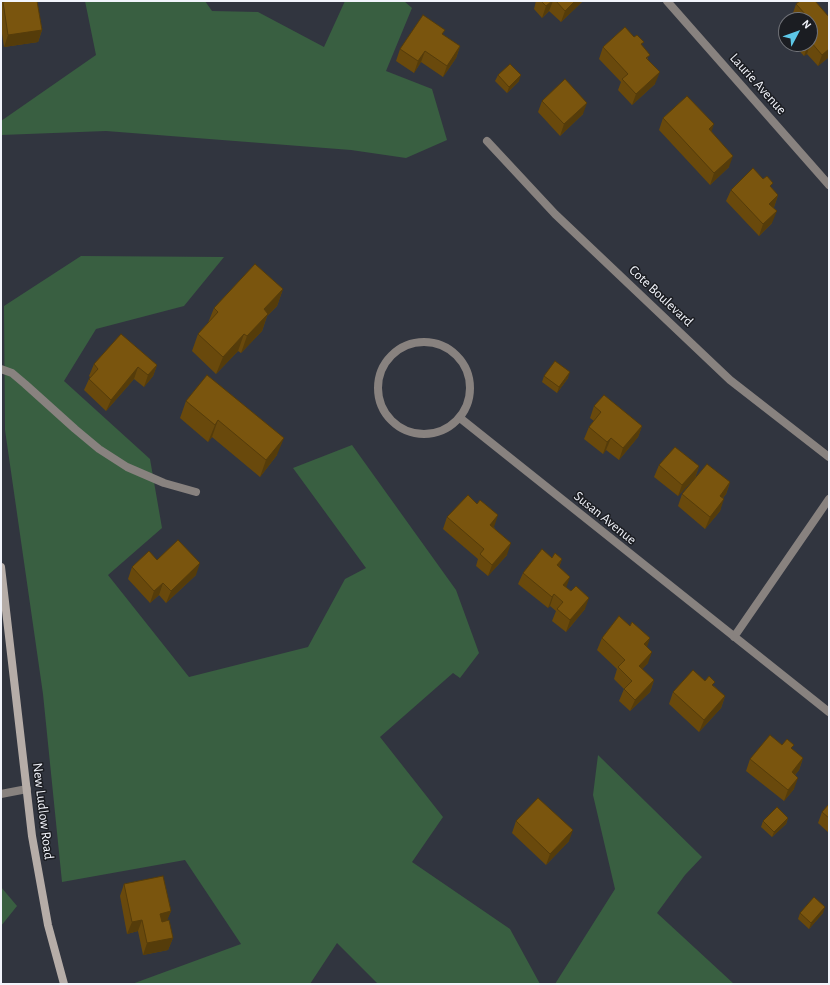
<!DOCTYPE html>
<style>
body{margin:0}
#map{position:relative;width:830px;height:985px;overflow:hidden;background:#31353f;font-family:"Alegreya Sans",sans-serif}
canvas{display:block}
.frame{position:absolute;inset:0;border:2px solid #f2f4fb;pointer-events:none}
.north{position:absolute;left:778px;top:12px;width:40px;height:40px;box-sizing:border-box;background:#1b1d22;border:1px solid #717379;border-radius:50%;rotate:49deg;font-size:11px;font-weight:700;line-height:16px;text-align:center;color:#f2f4fb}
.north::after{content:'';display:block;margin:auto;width:14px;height:18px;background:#5cc7e7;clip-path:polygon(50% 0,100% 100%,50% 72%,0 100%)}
</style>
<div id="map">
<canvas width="830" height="985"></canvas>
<div class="frame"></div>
<div class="north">N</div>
</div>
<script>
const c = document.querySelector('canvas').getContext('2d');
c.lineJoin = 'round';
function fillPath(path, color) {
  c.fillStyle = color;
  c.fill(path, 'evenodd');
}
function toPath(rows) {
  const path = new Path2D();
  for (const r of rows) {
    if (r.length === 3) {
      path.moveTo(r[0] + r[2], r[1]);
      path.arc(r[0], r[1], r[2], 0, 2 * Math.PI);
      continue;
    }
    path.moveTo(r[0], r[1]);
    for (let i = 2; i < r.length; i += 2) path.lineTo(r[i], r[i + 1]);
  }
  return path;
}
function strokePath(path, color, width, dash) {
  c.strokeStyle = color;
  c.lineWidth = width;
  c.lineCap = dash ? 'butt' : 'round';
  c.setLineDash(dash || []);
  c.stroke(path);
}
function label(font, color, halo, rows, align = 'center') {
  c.font = font + ' "Alegreya Sans",sans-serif';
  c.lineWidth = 3;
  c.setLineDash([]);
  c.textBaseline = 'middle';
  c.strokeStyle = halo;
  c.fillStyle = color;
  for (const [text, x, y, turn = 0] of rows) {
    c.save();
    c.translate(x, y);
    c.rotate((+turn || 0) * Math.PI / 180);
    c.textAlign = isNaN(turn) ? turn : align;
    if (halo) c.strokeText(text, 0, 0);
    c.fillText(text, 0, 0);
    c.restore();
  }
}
fillPath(toPath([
 [85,1,205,1,212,11,258,12,324,47,345,1,404,1,412,8,386,71,432,89,447,140,406,158,351,150,106,131,1,135,1,121,96,55],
 [81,256,224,257,184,306,96,329,64,381,150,459,162,528,108,575,189,677,308,647,345,579,366,568,293,468,352,445,456,590,479,653,460,678,453,673,380,737,443,817,412,862,510,929,540,984,378,984,337,943,310,984,132,984,241,944,185,860,62,882,43,694,5,430,4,306],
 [598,755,702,857,685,875,657,913,734,984,555,984,615,889,593,795],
 [1,887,17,906,1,926]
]), '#395f41');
strokePath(toPath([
 [1,369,12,373,25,384,75,429,99,449,127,467,164,483,196,492],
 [1,794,27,789]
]), '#88827f', 8);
strokePath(toPath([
 [667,1,829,185],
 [487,141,555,214,730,380,829,457],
 [424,388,46],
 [460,418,829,712],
 [734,637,829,499]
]), '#88827f', 8);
strokePath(toPath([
 [1,567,32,836,48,925,64,984]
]), '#b6ada8', 8);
fillPath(toPath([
 [2,1,37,1,42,30,38,42,4,47,1,27,1,8,2,5],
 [536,1,583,1,561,22,549,11,542,18,534,9],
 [796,4,829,17,829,57,818,66,807,54,804,56,793,44,810,44,810,20,795,20,792,16],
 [443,35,460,46,456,58,443,77,421,62,414,73,396,61,400,49],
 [642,46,648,59,655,84,632,105,618,90,621,82,599,59,603,47],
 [498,75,519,81,507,93,495,81],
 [542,101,583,114,560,136,538,112],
 [663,118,711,132,729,167,710,185,659,130],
 [771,188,778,195,774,207,773,208,772,223,759,236,726,201,731,190],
 [283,289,277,306,267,316,262,331,241,353,238,351,216,374,192,351,198,334,208,323,214,308],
 [94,364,157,365,153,376,144,387,134,379,106,411,84,390,89,379,90,377,89,376],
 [544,376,568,378,557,393,542,382],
 [186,401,277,455,260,477,212,437,208,442,180,418],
 [594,406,642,426,638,437,619,460,606,450,603,454,584,439,589,427,594,421,590,418],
 [659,465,699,466,695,478,678,496,654,477],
 [730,482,726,494,723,498,720,511,705,529,678,506,682,494],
 [447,517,494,527,507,555,488,576,476,566,478,559,443,529],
 [552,558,562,559,559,567,566,587,585,609,566,632,552,621,556,611,550,606,548,608,518,584,523,573],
 [157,560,196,575,166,603,159,595,150,603,128,579,132,567],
 [602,638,647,646,648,663,642,669,654,680,650,692,630,711,619,701,624,689,614,679,617,669,597,650],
 [705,681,714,686,725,696,721,708,699,732,669,704,673,692],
 [782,745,792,749,803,758,799,770,795,775,794,789,784,801,746,771,750,759],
 [829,804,829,833,818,823,822,812],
 [788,818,786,824,772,837,761,827,763,821],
 [516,821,569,841,546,865,512,833],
 [124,884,171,911,167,920,173,938,168,950,143,955,138,931,127,934,120,896],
 [800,913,823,913,809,929,798,919]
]), '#69490c');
fillPath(toPath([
 [552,1,553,1,549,11,542,18,546,6],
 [575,1,583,1,561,22,565,11],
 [42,30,38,42,4,47,8,35],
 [811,42,807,54,804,56,808,44,810,44],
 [460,46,456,58,443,77,447,66],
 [829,49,829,57,818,66,822,55],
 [425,51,421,62,414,73,418,61],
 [660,72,655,84,632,105,636,94],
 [521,75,519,81,507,93,509,87],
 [587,103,583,114,560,136,564,124],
 [714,124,710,136,709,129],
 [733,156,729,167,710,185,714,173],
 [778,195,774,207,765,215,769,204],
 [777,211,772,223,759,236,763,224],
 [283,289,277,306,267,316,262,331,241,353,247,336,264,309],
 [244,334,238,351,216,374,223,357],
 [157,365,153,376,144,387,148,375],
 [138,367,134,379,106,411,111,400],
 [570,372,568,378,557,393,559,387],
 [218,420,212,437,208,442,215,425],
 [642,426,638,437,619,460,623,448],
 [284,438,277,455,260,477,266,460],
 [611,438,606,450,603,454,607,442],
 [699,466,695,478,678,496,682,485],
 [730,482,726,494,715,507,720,496],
 [724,499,720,511,705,529,710,517],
 [498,515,494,527,486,536,490,525],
 [511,543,507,555,488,576,492,565],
 [562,559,558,570,557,565],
 [200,563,196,575,166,603,171,591],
 [570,577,566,588,563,585],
 [163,583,159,595,150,603,154,591],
 [554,594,550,606,548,608,552,597],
 [589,598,585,609,566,632,570,620],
 [650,638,646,650,644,644],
 [652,652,648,663,635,677,639,666],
 [654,680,650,692,630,711,635,700],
 [725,696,721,708,699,732,704,720],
 [803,758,799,770,787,784,792,772],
 [798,778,794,789,784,801,788,790],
 [788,818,786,824,772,837,774,832],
 [573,830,569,841,546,865,550,854],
 [825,907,823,913,809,929,811,923],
 [171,911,166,923,156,925,160,914],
 [142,920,138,931,127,934,132,922],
 [173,938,168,950,143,955,147,943]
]), '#553c0a');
const building = toPath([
 [8,1,37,1,42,30,8,35,3,2,8,1],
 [541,1,552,1,546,6,541,1],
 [556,1,575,1,565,11,556,1],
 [800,1,815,1,829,17,829,49,822,55,811,42,810,43,810,20,801,20,806,15,796,4,800,1],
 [423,15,445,30,442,34,460,46,447,66,425,51,418,61,400,49,423,15],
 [625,27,634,37,637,35,644,42,641,44,650,55,646,58,660,72,636,94,622,79,628,74,603,47,625,27],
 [510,64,521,75,509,87,498,75,510,64],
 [565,79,587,103,564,124,542,101,565,79],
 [687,96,714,124,709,129,733,156,714,173,663,118,687,96],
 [753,168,763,179,767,176,773,183,770,186,778,195,769,204,777,211,763,224,731,190,753,168],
 [255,264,283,289,264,309,268,314,247,336,244,334,223,357,198,334,218,312,214,308,255,264],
 [121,334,157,365,148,375,138,367,111,400,89,379,98,369,94,364,121,334],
 [555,361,570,372,559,387,544,376,555,361],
 [207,375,284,438,266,460,218,420,215,425,186,401,207,375],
 [604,395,642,426,623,448,611,438,607,442,589,427,601,412,594,406,604,395],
 [675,447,699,466,682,485,659,465,675,447],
 [707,464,730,482,720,496,724,499,710,517,682,494,707,464],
 [468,495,477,504,480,500,498,515,490,525,511,543,492,565,480,554,484,549,447,517,468,495],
 [178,540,200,563,171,591,163,583,154,591,132,567,149,551,157,560,178,540],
 [542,549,552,558,555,553,562,559,557,565,570,577,563,585,571,591,576,586,589,598,570,620,557,609,563,602,554,594,552,597,523,573,542,549],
 [619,616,630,626,632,622,650,638,644,644,652,652,639,666,654,680,635,700,624,689,632,681,618,667,625,660,602,638,619,616],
 [693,670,705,681,709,676,715,682,712,685,725,696,704,720,673,692,693,670],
 [770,735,782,745,787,739,794,745,791,748,803,758,792,772,798,778,788,790,750,759,770,735],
 [538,798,573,830,550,854,516,821,538,798],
 [829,804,829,818,822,812,829,804],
 [777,807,788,818,774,832,763,821,777,807],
 [163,876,171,911,160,914,162,922,169,920,173,938,147,943,142,920,132,922,124,884,163,876],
 [814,897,825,907,811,923,800,913,814,897]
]);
fillPath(building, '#7a550e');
strokePath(building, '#553c0a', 1);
label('14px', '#f2f4fb', '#1b1d22', [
 ["Laurie Avenue",758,84,48],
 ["Cote Boulevard",661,296,43],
 ["Susan Avenue",605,518,39],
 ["New Ludlow Road",43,811,83]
]);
</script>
